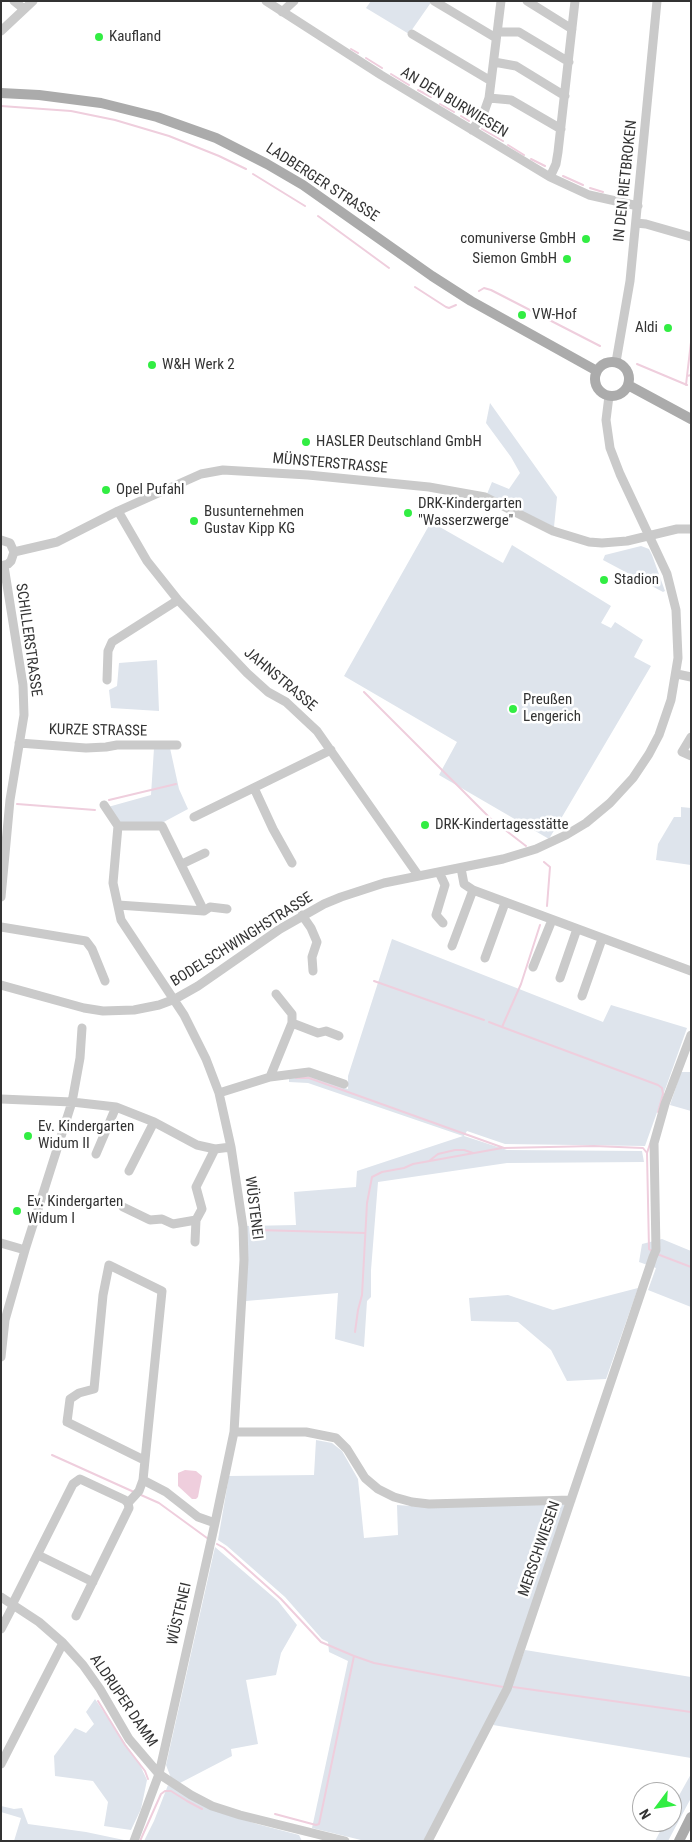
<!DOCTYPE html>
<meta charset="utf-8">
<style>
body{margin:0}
#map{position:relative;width:692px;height:1842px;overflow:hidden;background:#fff;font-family:"Roboto Condensed",sans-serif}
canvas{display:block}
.frame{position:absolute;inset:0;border:2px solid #333;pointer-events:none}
.north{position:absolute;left:632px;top:1782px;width:50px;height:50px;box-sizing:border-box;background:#fff;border:1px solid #adadad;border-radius:50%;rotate:239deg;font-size:14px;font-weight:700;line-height:20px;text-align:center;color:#333}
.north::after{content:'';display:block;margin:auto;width:18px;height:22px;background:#32ed43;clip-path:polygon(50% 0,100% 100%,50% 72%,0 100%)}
</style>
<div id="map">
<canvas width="692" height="1842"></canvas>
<div class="frame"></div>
<div class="north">N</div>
</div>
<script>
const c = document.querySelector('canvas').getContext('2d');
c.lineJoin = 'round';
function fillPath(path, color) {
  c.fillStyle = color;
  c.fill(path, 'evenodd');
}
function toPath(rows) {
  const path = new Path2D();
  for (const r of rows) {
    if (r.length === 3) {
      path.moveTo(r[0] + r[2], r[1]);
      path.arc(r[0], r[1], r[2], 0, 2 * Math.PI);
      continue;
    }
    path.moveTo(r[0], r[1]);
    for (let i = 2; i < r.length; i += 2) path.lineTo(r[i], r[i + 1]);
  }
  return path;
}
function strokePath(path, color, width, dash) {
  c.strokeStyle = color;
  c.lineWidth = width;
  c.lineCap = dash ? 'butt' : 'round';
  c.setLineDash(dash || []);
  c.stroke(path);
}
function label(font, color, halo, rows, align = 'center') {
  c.font = font + ' "Roboto Condensed",sans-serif';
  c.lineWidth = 5;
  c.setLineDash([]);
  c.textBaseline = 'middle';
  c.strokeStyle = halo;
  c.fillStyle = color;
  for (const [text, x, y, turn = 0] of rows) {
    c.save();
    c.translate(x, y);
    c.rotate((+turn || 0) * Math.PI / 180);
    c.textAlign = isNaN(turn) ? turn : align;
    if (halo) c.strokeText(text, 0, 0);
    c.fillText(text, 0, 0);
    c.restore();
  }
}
fillPath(toPath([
 [371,1,432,1,409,34,366,8],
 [490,403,557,497,554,527,487,494,492,482,509,489,520,473,511,457,486,423],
 [431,522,503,563,512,545,611,606,601,623,611,628,615,622,643,640,634,657,651,666,549,839,439,775,457,742,344,676],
 [641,546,649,549,652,555,665,591,663,592,603,560,605,555],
 [157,660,159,711,111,708,109,690,117,686,119,663],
 [154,748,170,748,179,789,188,809,160,824,119,824,108,807,151,795],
 [681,807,691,808,691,865,656,860,658,844,674,817,681,817],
 [392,939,603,1022,611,1005,687,1028,645,1146,505,1144,467,1131,464,1136,507,1150,642,1151,644,1162,507,1163,378,1182,371,1270,371,1297,367,1301,364,1347,335,1339,338,1293,246,1301,246,1226,296,1225,294,1192,356,1187,357,1171,463,1136,308,1083,289,1082,289,1077,308,1075,348,1089,348,1076],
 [681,1072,691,1072,691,1111,670,1105],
 [662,1239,691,1251,691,1307,648,1290,656,1268,639,1262,642,1244],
 [638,1288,606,1379,567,1381,551,1350,518,1322,471,1321,469,1298,508,1295,553,1310],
 [316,1440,332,1443,342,1451,358,1479,364,1538,398,1535,397,1505,425,1507,567,1504,502,1692,424,1841,365,1841,312,1828,348,1661,329,1652,328,1642,322,1639,285,1597,227,1546,218,1540,229,1476,314,1475],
 [215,1547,278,1601,297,1625,281,1653,276,1675,246,1680,258,1744,231,1749,232,1756,180,1783,171,1778,166,1765],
 [525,1650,691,1677,691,1758,493,1725,508,1694],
 [95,1699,140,1765,147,1780,141,1809,131,1830,104,1826,108,1802,93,1781,55,1776,54,1756,75,1728,86,1733,94,1724,86,1712],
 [691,1774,691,1798,668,1841,655,1841,665,1822,672,1822,672,1808],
 [168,1785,211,1809,257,1824,299,1835,302,1841,144,1841,154,1821],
 [1,1806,14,1809,22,1808,28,1824,86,1832,124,1840,14,1841,21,1818,1,1812]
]), '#dee4ec');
fillPath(toPath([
 [185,1470,196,1471,202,1476,198,1497,196,1499,192,1499,178,1486,178,1473]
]), '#efcedd');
strokePath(toPath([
 [351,49,358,53],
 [366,58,382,68],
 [391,74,409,85],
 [418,90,431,97],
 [440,104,454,112],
 [1,106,71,111,115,120,169,136,219,156,246,169],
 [461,116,469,121],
 [482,129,503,141],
 [508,145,524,155],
 [531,159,545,166],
 [253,174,305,206],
 [563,176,583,185],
 [590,188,603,192],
 [318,216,389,268],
 [415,287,446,307,449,308,456,305],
 [479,291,484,288,491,290,600,346],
 [637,364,687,385],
 [687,376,691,342],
 [686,385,687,376,691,375],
 [364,692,491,819,526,846],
 [109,800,176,784],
 [17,804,95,810],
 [544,862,550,867,547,906],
 [540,925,521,984,502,1027,658,1085,662,1088,663,1094,658,1112],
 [374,981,484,1020],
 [489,1022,502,1027],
 [296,1078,309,1078,504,1148,594,1146,643,1148,647,1153,649,1249,653,1252],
 [647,1153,650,1144],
 [429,1161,438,1154,455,1150,464,1150,473,1153],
 [257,1230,365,1233],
 [657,1254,691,1267],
 [355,1332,358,1310,362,1295,367,1203,372,1177,382,1172,404,1168,413,1164,502,1148],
 [52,1455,134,1492],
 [141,1495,159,1503,207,1538],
 [217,1544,224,1548,281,1599,321,1642,354,1656],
 [513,1687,691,1712],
 [98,1701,125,1745,145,1771,148,1779],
 [275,1814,316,1825,319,1824,354,1656,374,1663,503,1687],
 [140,1841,161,1794,165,1791,171,1791,187,1801,202,1809]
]), '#efcedd', 2);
strokePath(toPath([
 [14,1,24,9],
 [266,1,381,75,550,177,589,195,638,206],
 [434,1,496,38],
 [527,1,572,29],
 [282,12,294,1],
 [1,31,33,1],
 [498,32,519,32,569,62],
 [412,34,491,81],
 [494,62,516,66,565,96],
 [489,98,511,100,561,129],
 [472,130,483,115,489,98,501,1],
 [550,177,556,164,558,152,575,1],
 [636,223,646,224,691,237],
 [616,362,630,281,657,1],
 [118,511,147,561,178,600,247,673,268,692,286,702,317,731,418,875],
 [1,540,10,543,14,552,11,561,8,564,1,566],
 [14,552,57,542,118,511,201,474,223,470,308,475,429,487,485,497,553,531,589,542,602,543,627,541,677,529,691,529],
 [677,674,691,677],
 [107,680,108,651,112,642,178,600],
 [691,737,682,752,691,756],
 [19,743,86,748,106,747,117,745,177,745],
 [254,788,273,829,292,863],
 [104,805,118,826,113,883,121,920,184,1015,206,1059,219,1093,231,1147,243,1227,244,1260,234,1432,215,1523,159,1774,134,1841],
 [194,817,331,750],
 [182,864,205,853],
 [461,868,464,884,473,890,691,971],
 [439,872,445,885,436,915,443,923],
 [1,897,10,800,24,715,23,685,4,566],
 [118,905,204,911,162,826,118,826],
 [204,911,210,907,227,909],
 [302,915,311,928,317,942,312,957,313,971],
 [1,927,86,941,92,949,105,981],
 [452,946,473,890],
 [485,958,505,903],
 [533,967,552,920],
 [560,978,577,929],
 [1,985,84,1008,103,1011,134,1010,159,1005,175,999,198,986,280,929,324,904,341,897,384,883,503,859,536,849,566,835,586,823,610,803,633,778,649,754,659,735,671,700,678,658,676,610,667,574,620,474,610,448,606,420,609,396],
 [582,996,602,939],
 [292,1023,318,1033,326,1031,339,1036],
 [270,1077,309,1072,344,1084],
 [219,1093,270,1077,292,1023,292,1014,276,994],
 [1,1099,72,1102,116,1107,154,1122,197,1145,215,1149,231,1147],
 [96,1154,116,1107],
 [129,1171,154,1122],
 [123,1207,150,1220,162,1219,173,1224,196,1220,202,1209,196,1187,215,1149],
 [195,1242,196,1220],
 [1,1243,25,1250],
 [1,1357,5,1320,25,1250,72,1102,80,1058,82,1028],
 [234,1432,306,1432,336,1438,347,1449,365,1478,378,1489,394,1497,412,1502,429,1504,571,1500],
 [143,1480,166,1492,198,1517,215,1523],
 [128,1503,139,1491,143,1480,162,1291,109,1265,103,1295,94,1389,79,1393,70,1399,67,1422,144,1460],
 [38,1555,93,1582],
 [1,1597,39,1622,63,1643,83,1665,100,1689,129,1739,159,1774,191,1795,212,1806,240,1815,345,1841],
 [13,1603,73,1484,80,1479,125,1500,128,1503,129,1508,76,1616],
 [1,1629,14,1604],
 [1,1764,63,1643],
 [428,1841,507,1689,653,1257,656,1250,654,1143,665,1104,691,1035]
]), '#cacaca', 9);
strokePath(toPath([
 [1,93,39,95,101,103,157,117,216,138,267,164,303,185,432,276,471,301,597,371],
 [612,379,17],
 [628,385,691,419],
 [679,1841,691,1817]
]), '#ababab', 10);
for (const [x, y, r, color] of [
 [99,37,5,"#32ed43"],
 [586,239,5,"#32ed43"],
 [567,259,5,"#32ed43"],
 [522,315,5,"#32ed43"],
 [668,328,5,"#32ed43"],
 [152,365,5,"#32ed43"],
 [306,442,5,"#32ed43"],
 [106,490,5,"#32ed43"],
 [408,513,5,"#32ed43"],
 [194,521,5,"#32ed43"],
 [604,580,5,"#32ed43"],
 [513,709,5,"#32ed43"],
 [425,825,5,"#32ed43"],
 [28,1136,5,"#32ed43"],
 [17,1211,5,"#32ed43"]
]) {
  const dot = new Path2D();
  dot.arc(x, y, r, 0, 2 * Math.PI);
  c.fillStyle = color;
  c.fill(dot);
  strokePath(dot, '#fff', 2);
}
label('15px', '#333', '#fff', [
 ["Kaufland",109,37],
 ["comuniverse GmbH",576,239,"right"],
 ["Siemon GmbH",557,259,"right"],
 ["VW-Hof",532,315],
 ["Aldi",658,328,"right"],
 ["W&H Werk 2",162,365],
 ["HASLER Deutschland GmbH",316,442],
 ["Opel Pufahl",116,490],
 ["DRK-Kindergarten",418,504],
 ["\"Wasserzwerge\"",418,521],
 ["Busunternehmen",204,512],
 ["Gustav Kipp KG",204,529],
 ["Stadion",614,580],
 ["Preußen",523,700],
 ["Lengerich",523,717],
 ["DRK-Kindertagesstätte",435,825],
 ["Ev. Kindergarten",38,1127],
 ["Widum II",38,1144],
 ["Ev. Kindergarten",27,1202],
 ["Widum I",27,1219]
], 'left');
label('15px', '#333', '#fff', [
 ["AN DEN BURWIESEN",454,103,31],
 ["IN DEN RIETBROKEN",626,181,-84],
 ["LADBERGER STRASSE",322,183,33],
 ["MÜNSTERSTRASSE",330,464,5],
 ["SCHILLERSTRASSE",28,640,82],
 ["JAHNSTRASSE",280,680,40],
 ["KURZE STRASSE",98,731,1],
 ["BODELSCHWINGHSTRASSE",242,940,-32],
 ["WÜSTENEI",253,1208,83],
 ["MERSCHWIESEN",540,1549,-71],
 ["WÜSTENEI",180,1614,-77],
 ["ALDRUPER DAMM",123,1701,56]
]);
</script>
